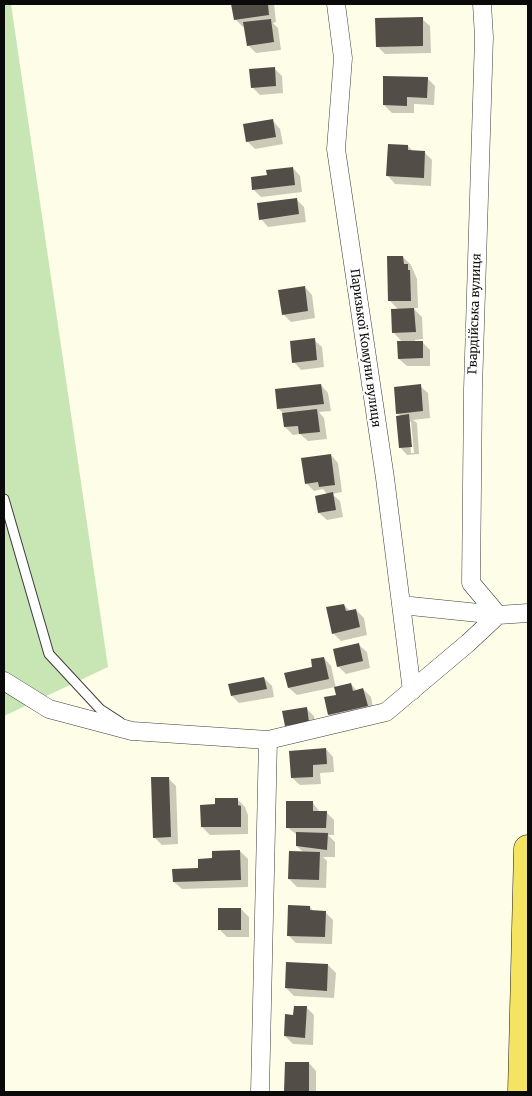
<!DOCTYPE html>
<html>
<head>
<meta charset="utf-8">
<style>
  body { margin:0 }
  #map { position:relative; width:532px; height:1096px; overflow:hidden; background:#fefde7; font-family:Merriweather,serif }
  canvas { display:block }
  .frame { position:absolute; inset:0; border:5px solid #0a0a0a; pointer-events:none }
</style>
</head>
<body>
<div id="map">
<canvas width="532" height="1096"></canvas>
<div class="frame"></div>
</div>
<script>
const c = document.querySelector('canvas').getContext('2d');
c.lineJoin = 'round';
function paint(path, color) {
  c.fillStyle = color;
  c.fill(path, 'evenodd');
}
function stroke(path, color, width, dash) {
  c.strokeStyle = color;
  c.lineWidth = width;
  c.lineCap = dash ? 'butt' : 'round';
  c.setLineDash(dash || []);
  c.stroke(path);
}
function write(font, color, halo, rows, align = 'center') {
  c.font = font + ' Merriweather,serif';
  c.lineWidth = 5;
  c.setLineDash([]);
  c.textBaseline = 'middle';
  c.strokeStyle = halo;
  c.fillStyle = color;
  for (const [text, x, y, turn = 0] of rows) {
    c.save();
    c.translate(x, y);
    c.rotate((+turn || 0) * Math.PI / 180);
    c.textAlign = isNaN(turn) ? turn : align;
    if (halo) c.strokeText(text, 0, 0);
    c.fillText(text, 0, 0);
    c.restore();
  }
}
const green = new Path2D(`
  M4 4H11L108 667 4 716Z`);
const shadow = new Path2D(`
  M233 4H274L276 22 273 23 278 28 281 50 256 53 248 45 245 26 243 27 235 19Z
  M422 19 430 26 431 53 385 54 377 46Z
  M274 68 282 76 283 93 260 95 252 87Z
  M427 78 435 86 434 105 414 104V113H392L384 105Z
  M273 121 280 129 283 144 255 149 247 141Z
  M408 146 413 151 424 152 432 160 431 186 395 184 388 176Z
  M293 168 300 176 302 192 261 197 254 190 268 177Z
  M296 199 304 207 306 222 268 227 261 219Z
  M403 257 411 265 417 279 418 308H413L422 317 423 339 415 340V342H422L430 350V366H407L399 359 403 343 394 333 399 310 390 301Z
  M305 287 312 295 315 318 291 322 283 314Z
  M314 340 322 347 324 367 301 370 294 362Z
  M321 385 328 393 331 411 319 412 324 418 327 439 308 441 300 434 293 435 285 427 284 414 278 408Z
  M420 386 428 393 430 418 413 420 417 423 419 454 407 455 400 447 401 416 397 413ZM409 422H411L414 453H411Z
  M331 455 338 463 342 492 332 494 340 501 343 517 327 520 319 513 328 495 323 489 314 491 306 483Z
  M344 605 350 611 356 610 364 618 367 635 341 641 333 633Z
  M359 645 367 652 370 668 346 674 338 666Z
  M324 658 331 666 336 688 351 684 357 691 363 689 371 697 374 714 337 722 329 714 337 696 335 687 297 695 289 688Z
  M264 678 272 686 274 697 239 703 232 696Z
  M307 709 314 716 316 729 293 733 286 725Z
  M326 749 333 757 334 772 320 773 321 784 300 785 292 778Z
  M168 778 176 786 178 844 162 845 154 837Z
  M237 799 245 807 248 815V834L210 835 202 827 216 806Z
  M312 802 320 812H326L334 820V835H328L335 842V857H323L327 861 326 888 297 887 289 879 304 853 297 846V835L287 827Z
  M240 851 248 859V887L182 889 174 882 213 860Z
  M310 907 314 912H325L333 920 332 944 296 943 288 935Z
  M241 909 249 917V937H227L219 929Z
  M328 965 336 973 334 998 294 996 286 988Z
  M307 1008 314 1015 313 1045 293 1044 285 1036 294 1016Z
  M286 1063H309L316 1071V1092H286Z`);
const building = new Path2D(`
  M231 4H268L269 15 234 20Z
  M423 17V46L376 47 375 18Z
  M271 19 274 42 247 46 243 22Z
  M275 67 276 86 251 88 249 69Z
  M383 76 428 77 427 98 407 97V106L383 105Z
  M273 119 276 137 246 142 243 124Z
  M388 144 408 145V150L425 151 424 178 386 176Z
  M293 167 295 185 252 190 251 177 267 175 266 170Z
  M297 198 299 214 259 220 257 203Z
  M387 256H403L404 264H408V270H410L411 301H388Z
  M305 286 308 311 282 315 278 290Z
  M414 308 416 332 392 333 391 309Z
  M315 338 317 360 292 363 290 341Z
  M397 341H423V358L398 359Z
  M321 384 324 404 277 409 275 389Z
  M421 384 423 411 396 414 394 387Z
  M317 409 320 432 299 434 298 426 284 427 282 413Z
  M409 414 412 447 399 448 396 416Z
  M331 454 335 485 319 487 318 482 305 484 301 458Z
  M333 492 336 510 318 513 315 496Z
  M344 604 346 611 356 609 360 627 332 634 326 607Z
  M359 643 363 661 337 667 333 649Z
  M324 657 329 679 288 688 284 673 312 667 311 659Z
  M264 677 267 689 231 696 228 684Z
  M351 683 353 691 363 688 368 706 328 715 324 697 336 695 334 687Z
  M307 707 309 722 285 726 282 711Z
  M326 748 327 764 313 765V777L291 778 289 751Z
  M151 777H169L171 837 153 838Z
  M215 798H238V805L241 806V827H201L200 805 215 804Z
  M286 801H313V811H327L326 828H286Z
  M296 832 328 833 327 850 296 846Z
  M240 850 241 880 173 882 172 869 198 868V859L212 858V851Z
  M289 851 320 852 319 880 288 879Z
  M288 905 310 906V910L326 911 325 937 287 936Z
  M218 908H241V930H218Z
  M286 962 328 964 327 991 285 988Z
  M294 1006H307L305 1038 284 1036 285 1014 293 1015Z
  M285 1062H309V1092H284Z`);
const service = new Path2D(`
  M4 499 49 654 100 709 120 722`);
const minor = new Path2D(`
  M336 4 343 58 336 149 385 478 412 691
  M401 605 498 615 528 613
  M4 681 49 709 132 731 268 740 386 712 468 643 498 615 471 583 473 389 484 37 482 4
  M260 1092 268 740`);
const primary = new Path2D(`
  M522 1092 528 849`);
const streetNames = [
  ["Гвардійська вулиця",475,314,-88],
  ["Паризької Комуни вулиця",365,348,82]
];
paint(green, '#c7e6b3');
paint(shadow, '#0003');
paint(building, '#524d47');
stroke(service, '#3d3d3d', 11);
stroke(minor, '#3d3d3d', 19);
stroke(primary, '#1b1b1b', 29);
stroke(service, '#fff', 9);
stroke(minor, '#fff', 18);
stroke(primary, '#f4e461', 28);
write('12px', '#0a0a0a', '#fff', streetNames);
</script>
</body>
</html>
